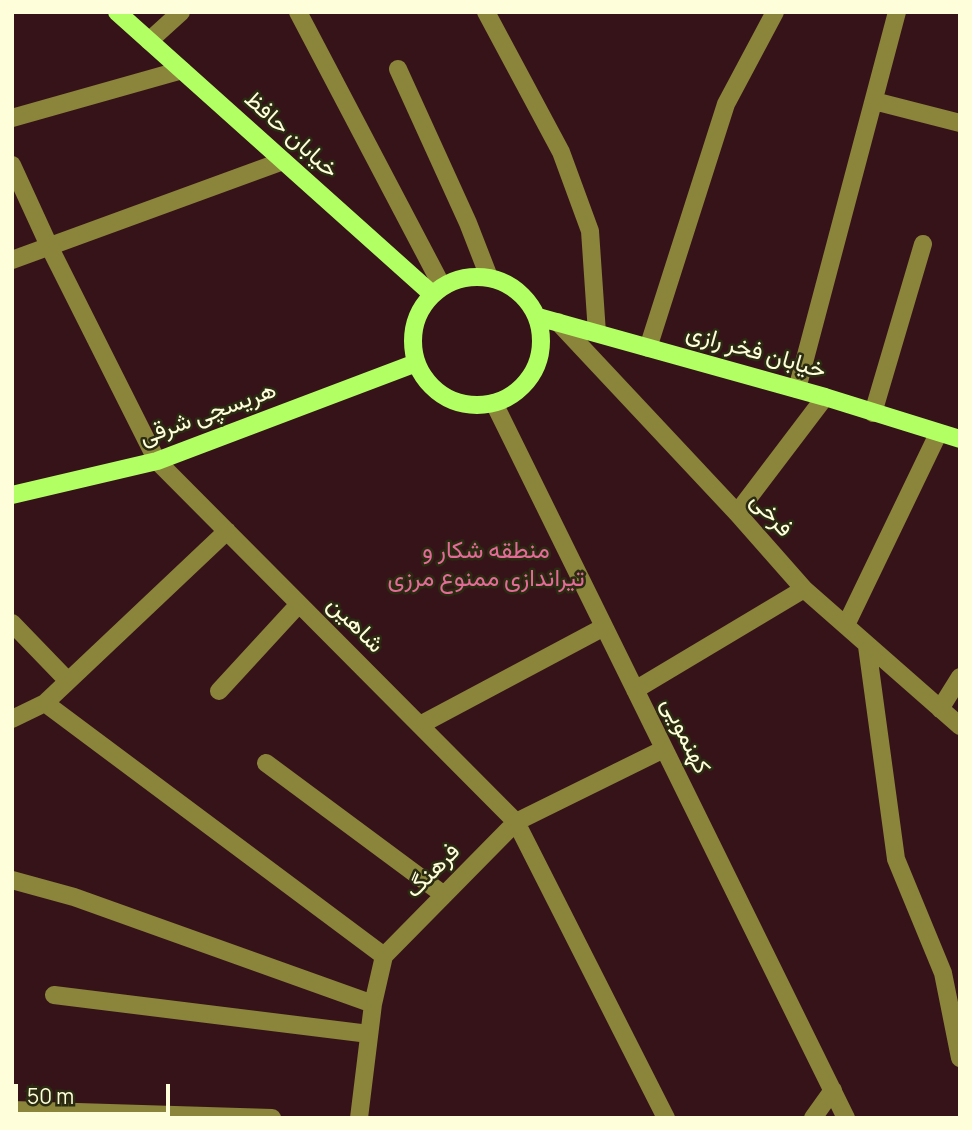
<!DOCTYPE html>
<html>
<head>
<meta charset="utf-8">
<style>
  body { margin:0 }
  #map { position:relative; width:972px; height:1130px; overflow:hidden; background:#2a2b11; font-family:Manrope,sans-serif }
  canvas { display:block }
  .frame { position:absolute; inset:0; border:14px solid #fffedb; pointer-events:none }
  .scale { position:absolute; left:14px; top:1084px; width:156px; height:32px; box-sizing:border-box; border:4px solid #fffedb; border-top:0; padding-left:9px; font-size:21px; line-height:24px; white-space:nowrap; color:#fffedb; -webkit-text-stroke:5px #2a2b11; paint-order:stroke }
</style>
</head>
<body>
<div id="map">
<canvas width="972" height="1130"></canvas>
<div class="frame"></div>
<div class="scale">50 m</div>
</div>
<script>
const c = document.querySelector('canvas').getContext('2d');
c.lineJoin = 'round';
function paint(path, color) {
  c.fillStyle = color;
  c.fill(path, 'evenodd');
}
function stroke(path, color, width, dash) {
  c.strokeStyle = color;
  c.lineWidth = width;
  c.lineCap = dash ? 'butt' : 'round';
  c.setLineDash(dash || []);
  c.stroke(path);
}
function write(font, color, halo, rows, align = 'center') {
  c.font = font + ' Manrope,Vazirmatn,sans-serif';
  c.lineWidth = 5;
  c.setLineDash([]);
  c.textBaseline = 'middle';
  c.strokeStyle = halo;
  c.fillStyle = color;
  for (const [text, x, y, turn = 0] of rows) {
    c.save();
    c.translate(x, y);
    c.rotate((+turn || 0) * Math.PI / 180);
    c.textAlign = isNaN(turn) ? turn : align;
    if (halo) c.strokeText(text, 0, 0);
    c.fillText(text, 0, 0);
    c.restore();
  }
}
const green = new Path2D(`
  M12 12H960V1118H12Z`);
const minor = new Path2D(`
  M298 12 442 286
  M486 12 561 152 590 231 597 333
  M149 41 181 12
  M398 69 468 223 489 277
  M874 101 960 123
  M12 118 182 70
  M12 165 50 248 157 461 516 822 666 1118
  M12 260 283 161
  M558 322 737 513 804 589 960 726
  M648 348 726 104 775 12
  M797 389 897 12
  M494 403 846 1118
  M873 413 923 244
  M737 513 825 397
  M12 623 68 681
  M846 625 938 434
  M867 646 896 859 943 973 960 1058
  M635 690 804 589
  M219 691 299 604
  M45 703 384 956
  M940 709 960 677
  M12 719 45 703 227 531
  M420 725 604 627
  M266 763 444 895
  M12 880 74 897 373 1004
  M54 995 369 1034
  M12 1110 272 1118
  M359 1118 373 1004 384 956 516 822 664 749
  M813 1118 833 1090`);
const major = new Path2D(`
  M117 12 432 294
  M413 341a64 64 0 1 1 128 0a64 64 0 1 1-128 0Z
  M538 317 825 397 960 439
  M12 495 157 461 416 363`);
const streetNames = [
  ["خیابان حافظ",291,135,42],
  ["خیابان فخر رازی",756,352,16],
  ["هریسچی شرقی",208,414,-20],
  ["فرخی",771,515,48],
  ["شاهین",355,625,45],
  ["کهنمویی",685,736,64],
  ["فرهنگ",433,871,-45]
];
const parkNames = [
  ["منطقه شکار و",486,551],
  ["تیراندازی ممنوع مرزی",486,579]
];
paint(green, '#361319');
stroke(minor, '#8b843b', 18);
stroke(major, '#b1ff62', 18);
write('24px', '#fffedb', '#2a2b11', streetNames);
write('24px', '#e46b98', '#2a2b11', parkNames);
</script>
</body>
</html>
